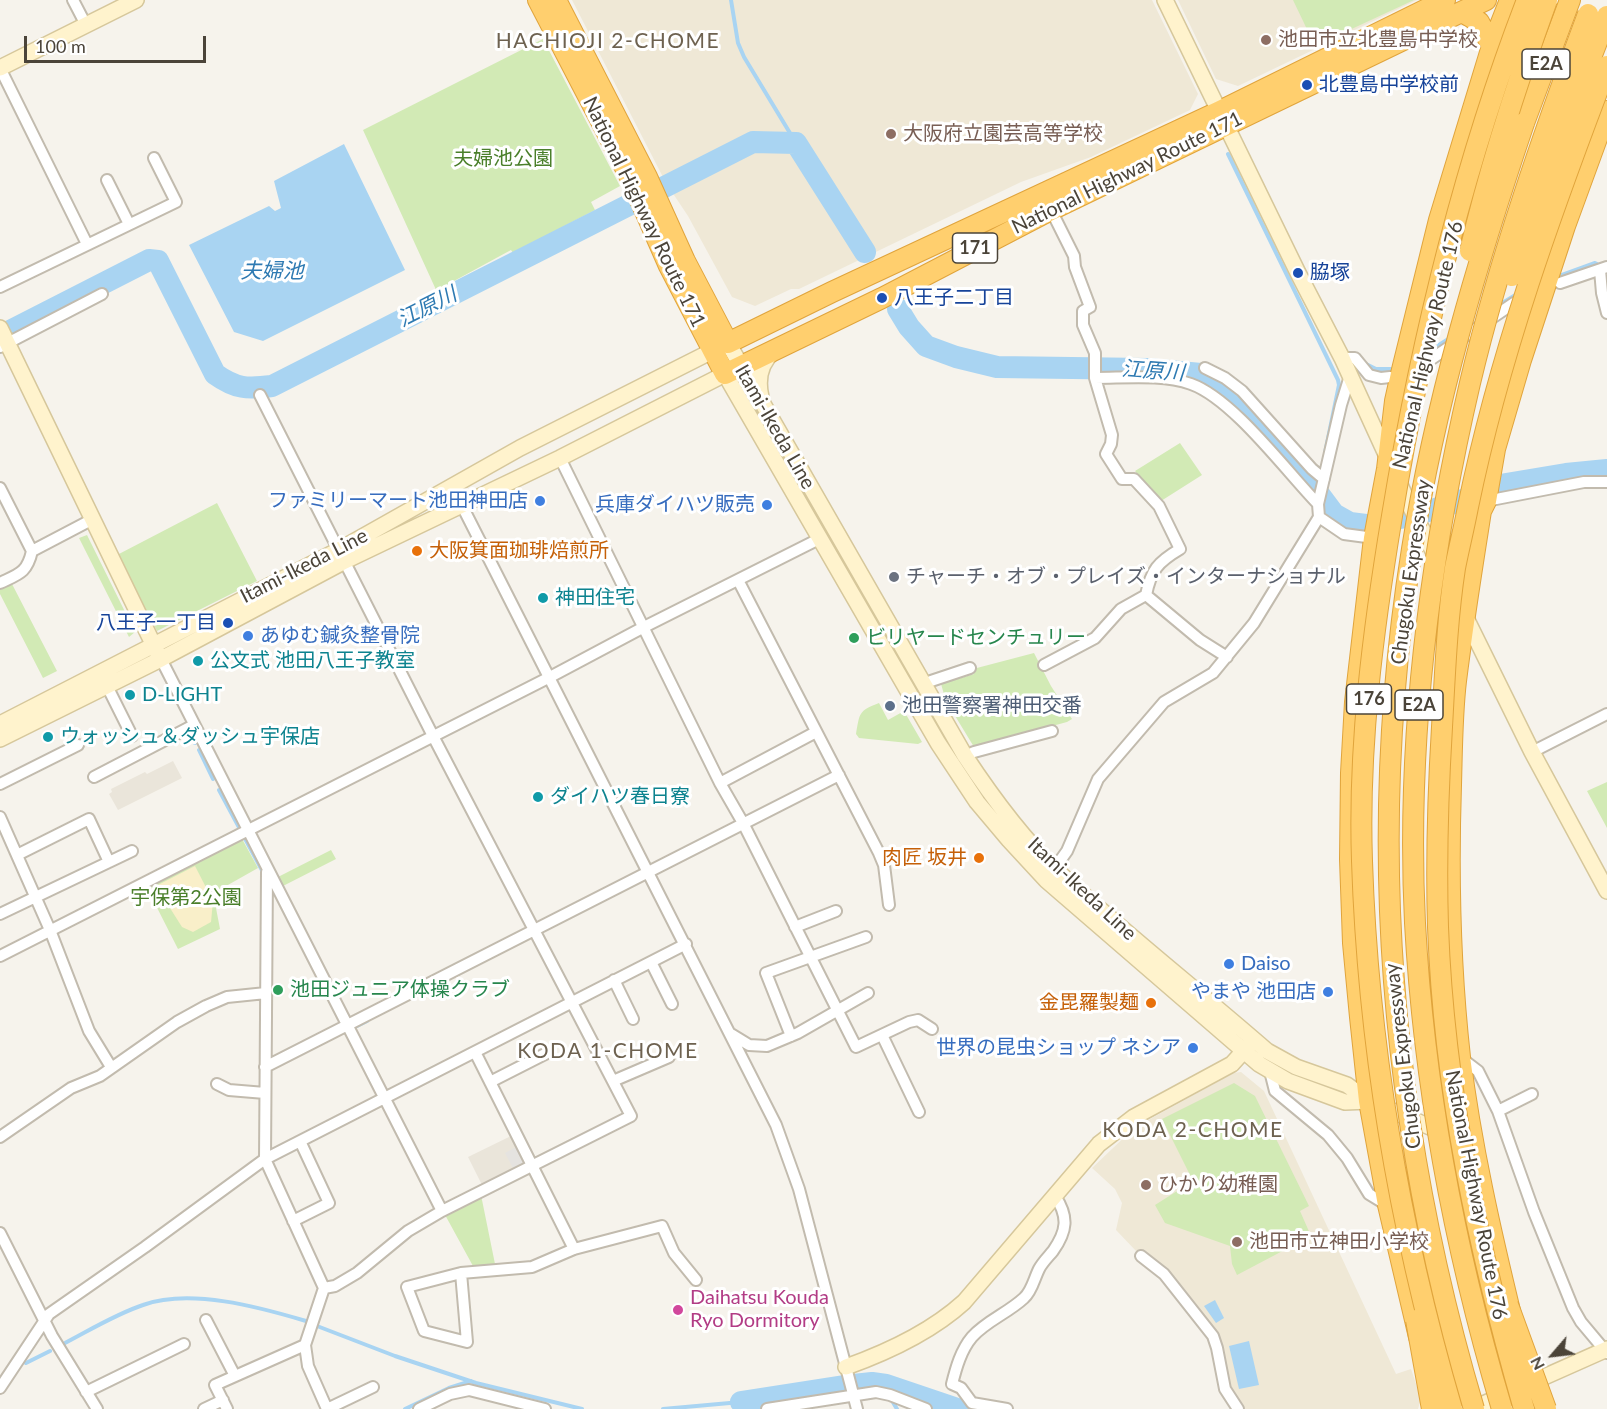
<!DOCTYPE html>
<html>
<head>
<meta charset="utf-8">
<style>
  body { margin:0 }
  #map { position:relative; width:1607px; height:1409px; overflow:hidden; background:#f6f3ec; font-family:Lato,sans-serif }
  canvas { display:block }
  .north { position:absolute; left:1523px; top:1325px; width:60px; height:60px; -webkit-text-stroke:4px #fff; paint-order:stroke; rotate:242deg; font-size:16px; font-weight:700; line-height:24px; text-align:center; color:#4b4439 }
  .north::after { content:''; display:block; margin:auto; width:21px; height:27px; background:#4b4439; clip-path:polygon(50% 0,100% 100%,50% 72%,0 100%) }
  .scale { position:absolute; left:24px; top:36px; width:182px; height:27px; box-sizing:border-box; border:3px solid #4b4439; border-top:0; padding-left:8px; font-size:18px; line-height:21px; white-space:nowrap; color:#4b4439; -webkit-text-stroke:4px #fff; paint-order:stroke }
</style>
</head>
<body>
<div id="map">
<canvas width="1607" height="1409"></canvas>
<div class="north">N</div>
<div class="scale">100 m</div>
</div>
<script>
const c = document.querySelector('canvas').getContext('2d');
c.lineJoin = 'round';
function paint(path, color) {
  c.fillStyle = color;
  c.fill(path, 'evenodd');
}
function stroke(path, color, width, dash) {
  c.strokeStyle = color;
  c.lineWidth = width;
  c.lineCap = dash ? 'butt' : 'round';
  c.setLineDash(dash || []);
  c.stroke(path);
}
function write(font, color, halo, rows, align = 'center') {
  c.font = font + ' Lato,"Noto Sans JP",sans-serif';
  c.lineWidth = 6;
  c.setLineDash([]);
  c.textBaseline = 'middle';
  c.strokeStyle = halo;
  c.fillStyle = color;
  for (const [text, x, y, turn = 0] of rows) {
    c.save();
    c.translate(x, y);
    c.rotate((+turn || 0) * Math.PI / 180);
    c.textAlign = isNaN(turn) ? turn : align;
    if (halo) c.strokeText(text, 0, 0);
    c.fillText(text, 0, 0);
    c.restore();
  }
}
const residential = new Path2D(`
  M173 761 182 778 118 810 109 794 112 792 111 789 145 772 147 774Z
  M513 1135 527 1164 483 1187 468 1157Z`);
const education = new Path2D(`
  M572 0H1152L1198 94 1190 110 1091 157 1021 182 799 289H791L755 306 732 297 688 216 666 183Z
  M1178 0H1417L1238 86 1216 79Z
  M1241 1072 1264 1091 1396 1374 1411 1369 1421 1399 1418 1409H1243L1229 1385 1223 1345 1214 1330 1173 1276 1153 1260 1137 1252 1116 1230 1122 1203 1115 1189 1092 1168 1134 1128 1233 1073Z`);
const green = new Path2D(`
  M1293 0H1414L1315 46Z
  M543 39 620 186 591 202 595 210 513 253 511 250 454 281 437 292 363 130Z
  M1180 443 1202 475 1161 501 1135 471Z
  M217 503 257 581 157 631 117 555Z
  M87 535 135 632 129 637 79 538Z
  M12 584 57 671 43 678 0 594V590Z
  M1034 653 1051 686 1072 719 1067 722 974 747 946 701 941 684 974 674 973 669Z
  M879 703 888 720 904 711 922 742 918 744 859 738 856 734C860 713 858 711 879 703Z
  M1607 782V828L1587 791Z
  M241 837 258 868 219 890 216 908 220 929 178 949 146 886Z
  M331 850 336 859 283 886 278 877Z
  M1234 1083 1255 1096 1309 1206 1300 1211 1311 1236 1237 1275 1232 1264 1230 1246 1165 1223 1155 1205 1193 1181 1162 1119Z
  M481 1195 495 1264 473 1266 444 1213Z`);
const sand = new Path2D(`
  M195 866 213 901 211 922 193 932 182 927 156 886Z`);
const parking = new Path2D(`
  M518 1146 527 1164 514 1170 505 1153Z`);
const water = new Path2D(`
  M344 144 405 270 263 341 234 332 189 245 269 206 275 211 281 208 274 181Z
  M1215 1300 1224 1318 1216 1323 1204 1306Z
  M1249 1341 1259 1385 1239 1389 1229 1346Z`);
const stream = new Path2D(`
  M731 0 738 43 744 57 796 143
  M1228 154 1338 380 1339 385 1325 453
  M1562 275 1595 263 1597 264
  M1496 307 1517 294
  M1431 350 1450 338
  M1366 364 1376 369H1391
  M1310 482 1315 478
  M191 735 195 743
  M199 750 213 779
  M219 790 264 874
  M357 1026 367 1021
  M317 1326 395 1356 476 1383 582 1409
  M65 1343C90 1330 116 1314 143 1305 190 1288 259 1307 306 1321
  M26 1363 50 1351
  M891 1399 897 1409
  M405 1409 449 1388 471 1381
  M663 1409 741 1402 739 1409`);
const river = new Path2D(`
  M898 309 909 327 926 346 956 357 997 367 1147 369 1201 374 1231 393 1310 482 1334 514 1350 523 1366 525
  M0 336 149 260 158 261 215 374C236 389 247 389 272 386L753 142 796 143 865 252
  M1500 485 1566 474 1607 470
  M1384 521C1418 516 1450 505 1482 493
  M741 1402 844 1386 872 1383 886 1385 957 1409`);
const street = new Path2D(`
  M73 0 86 25
  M0 68 87 244
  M107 180 129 224
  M1051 210 1074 256 1075 267 1090 307 1083 311V325L1095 353V378L1112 435 1111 444 1106 454 1122 479H1134L1159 506 1180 549C1158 562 1151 570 1146 595
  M1600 270 1602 293 1607 313
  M1560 283 1607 267
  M0 287 176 202 154 158
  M0 347 102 294
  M1342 358H1355L1369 375 1381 378 1390 377
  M1427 362 1514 303
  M1205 368 1225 378 1242 391 1312 469 1324 479
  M1095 378C1126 378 1162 374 1191 384 1233 399 1286 471 1318 504
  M260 395 433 736 631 1116 442 1211 408 1231 357 1273 335 1286 324 1288
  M560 458 720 783 743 823 856 1047 909 1022 918 1020 932 1029
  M452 486 776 1125 799 1189 857 1409
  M0 488 32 551
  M1486 501 1584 482H1607
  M1319 517 1344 534 1374 538
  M738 580 879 853 884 865 889 905
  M0 583C19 574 27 573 32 551L93 519
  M161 659 442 1211
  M1044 665 1095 638 1121 609 1146 595 1200 640 1227 657
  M107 686 132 736
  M923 686 931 681 970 668
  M1532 752 1607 714
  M965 756 974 752 1052 731
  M94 777 194 725
  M720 783 816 732
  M0 784 78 745
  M0 817 50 930 89 1031 111 1067
  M17 855 89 819 109 862
  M267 872 265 1159 324 1288 305 1345 308 1366 327 1409
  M1052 872 1067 851 1098 779 1164 702 1213 673 1254 623 1319 517 1318 504 1341 405 1350 376
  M0 914 132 851
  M795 927 836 911
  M0 956 550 677 644 627 819 539
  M651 962 672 1004
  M614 980 633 1019
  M731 1034 749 1045 767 1046 798 1033 868 993
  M882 1035 919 1112
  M791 1036 766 973 866 937
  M475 1052 574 1249
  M1461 1058 1478 1071 1498 1111 1534 1212 1573 1308 1581 1322 1607 1353
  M265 1067 839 775
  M1270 1071 1275 1091 1328 1135 1347 1158 1369 1194 1387 1205
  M613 1081 669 1057
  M490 1082 549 1052
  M217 1084 229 1090 265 1093
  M1498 1111 1532 1094
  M0 1137 71 1088 100 1076 177 1022 206 1006 227 997 266 993
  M293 1221 329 1203 300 1141
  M0 1233 52 1336 97 1409
  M1141 1256 1164 1274 1213 1336 1217 1348 1225 1389 1238 1409
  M461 1273 467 1342 424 1331 407 1287 461 1273 532 1267 574 1249 662 1226 674 1253 696 1280
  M206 1320 235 1376
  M0 1388 49 1314 145 1247 265 1159 686 944
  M86 1392 184 1344
  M204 1409 223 1400
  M227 1409 215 1385 305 1345
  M327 1409 373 1387
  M419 1409 450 1394 469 1390 545 1409
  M767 1409 876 1392 890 1395 926 1409
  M1007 1409 972 1403 961 1388 952 1384C956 1368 961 1350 972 1337 986 1321 1008 1313 1024 1298 1032 1291 1034 1279 1039 1269 1042 1263 1048 1257 1053 1251 1067 1231 1069 1217 1055 1196`);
const secondary = new Path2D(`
  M1165 0 1298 273 1342 358 1406 498 1453 590
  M0 68 136 0
  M0 328 157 652
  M761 397C757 380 760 363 774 351
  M1463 612 1532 752 1607 891
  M0 724 339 550 520 448 728 343 965 756C992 797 1021 837 1056 870 1124 933 1197 990 1267 1051L1296 1067 1347 1085 1369 1101 1470 1144
  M0 739 161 659 345 561 560 458 725 374 938 743 977 802 1009 840 1046 880 1259 1064 1288 1081 1345 1102 1369 1101
  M846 1367C888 1352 931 1332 964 1302L1099 1144 1134 1117 1232 1064 1250 1044
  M1472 1409 1607 1349`);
const highway = new Path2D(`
  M538 0 631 179 669 266 725 374 882 298 1051 210 1486 0
  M556 0 647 177 685 261 728 343 832 292 1220 111 1445 0
  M1462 12 1479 22 1492 46
  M1524 123 1570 0
  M1512 1319C1491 1233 1471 1145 1460 1057 1450 967 1448 876 1451 785 1452 751 1452 715 1456 681 1463 624 1472 568 1481 511L1486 501 1495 449 1521 360 1565 226 1607 111
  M1419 1337 1388 1205 1369 1101 1360 1017 1353 943 1350 859 1351 773 1355 702 1374 538 1387 469 1395 401 1401 374 1439 220 1492 46 1510 0`);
const highwayBridge = new Path2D(`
  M1470 251C1490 165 1517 83 1547 0
  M1512 276 1561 135 1607 16
  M1508 1305 1546 1409
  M1416 1320 1432 1409
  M1452 1409C1400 1231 1368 1047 1362 861 1358 746 1373 630 1392 516 1421 340 1463 166 1527 0
  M1474 1409C1390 1126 1365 841 1412 549 1435 404 1477 262 1524 123
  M1502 1409C1455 1251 1424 1088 1415 923 1406 742 1429 559 1470 383 1500 257 1543 135 1588 14
  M1524 1409C1479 1252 1444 1091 1438 927 1436 860 1438 793 1442 727 1445 674 1447 620 1455 568 1459 548 1464 528 1468 507 1499 356 1552 210 1607 66`);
const markers = [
  [1266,40,6,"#8d6e63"],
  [1307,85,6,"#1a4fb4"],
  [891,134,6,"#8d6e63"],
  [1298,273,6,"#1a4fb4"],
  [882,298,6,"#1a4fb4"],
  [540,501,6,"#3f7fe0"],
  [767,505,6,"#3f7fe0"],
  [417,551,6,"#e8710a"],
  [894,577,6,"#6b7280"],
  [543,598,6,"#0f9aa8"],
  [228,623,6,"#1a4fb4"],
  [248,636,6,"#3f7fe0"],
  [854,638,6,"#2e9e5b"],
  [198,661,6,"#0f9aa8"],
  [130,695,6,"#0f9aa8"],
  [890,706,6,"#5c6f8a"],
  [48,737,6,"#0f9aa8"],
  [538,797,6,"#0f9aa8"],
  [979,858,6,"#e8710a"],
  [1229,964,6,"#3f7fe0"],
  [278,990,6,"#2e9e5b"],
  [1328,992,6,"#3f7fe0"],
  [1151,1003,6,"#e8710a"],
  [1193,1048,6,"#3f7fe0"],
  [1146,1185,6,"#8d6e63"],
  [1237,1242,6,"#8d6e63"],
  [678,1310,6,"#d1479c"]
];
const shields = [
  [1546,64,48],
  [975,248,45],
  [1369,699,45],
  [1419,705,48]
];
const shieldNames = [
  ["E2A",1546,64],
  ["171",975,248],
  ["176",1369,699],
  ["E2A",1419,705]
];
const educationNames = [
  ["池田市立北豊島中学校",1278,40],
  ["大阪府立園芸高等学校",903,134],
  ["ひかり幼稚園",1158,1185],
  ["池田市立神田小学校",1249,1242]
];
const transitNames = [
  ["北豊島中学校前",1319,85],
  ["脇塚",1310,273],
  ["八王子二丁目",894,298],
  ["八王子一丁目",216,623,"right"]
];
const parkNames = [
  ["夫婦池公園",503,159],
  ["宇保第2公園",186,898]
];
const streetNames = [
  ["National Highway Route 171",1127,173,-26],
  ["National Highway Route 171",644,212,64],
  ["National Highway Route 176",1428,345,-77],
  ["Itami-Ikeda Line",775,427,60],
  ["Itami-Ikeda Line",304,566,-27],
  ["Chugoku Expressway",1411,572,-82],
  ["Itami-Ikeda Line",1082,889,43],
  ["Chugoku Expressway",1403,1056,-97],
  ["National Highway Route 176",1476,1195,79]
];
const shopNames = [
  ["ファミリーマート池田神田店",528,501],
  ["兵庫ダイハツ販売",755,505],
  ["あゆむ鍼灸整骨院",260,636,"left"],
  ["Daiso",1241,964,"left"],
  ["やまや 池田店",1316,992],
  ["世界の昆虫ショップ ネシア",1181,1048]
];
const foodNames = [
  ["大阪箕面珈琲焙煎所",429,551,"left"],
  ["肉匠 坂井",967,858],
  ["金毘羅製麺",1139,1003]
];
const worshipNames = [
  ["チャーチ・オブ・プレイズ・インターナショナル",906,577]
];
const cultureNames = [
  ["神田住宅",555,598],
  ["公文式 池田八王子教室",210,661],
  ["D-LIGHT",142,695],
  ["ウォッシュ＆ダッシュ宇保店",60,737],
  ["ダイハツ春日寮",550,797]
];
const leisureNames = [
  ["ビリヤードセンチュリー",866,638],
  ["池田ジュニア体操クラブ",290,990]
];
const serviceNames = [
  ["池田警察署神田交番",902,706]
];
const hotelNames = [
  ["Daihatsu Kouda",690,1298],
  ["Ryo Dormitory",690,1321]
];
const neighbourhoodNames = [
  ["HACHIOJI 2-CHOME",608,41],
  ["KODA 1-CHOME",608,1051],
  ["KODA 2-CHOME",1193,1130]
];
const waterNames = [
  ["夫婦池",272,271],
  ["江原川",427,307,-27],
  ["江原川",1153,371,4]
];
paint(residential, '#eae5da');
paint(education, '#efe8d6');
paint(green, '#d2eab5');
paint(sand, '#f9efc9');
paint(parking, '#e5e3e0');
paint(water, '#a9d4f2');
stroke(stream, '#a9d4f2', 4);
stroke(river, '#a9d4f2', 22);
stroke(street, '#c2bbae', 14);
stroke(secondary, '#d6c79b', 18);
stroke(highway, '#e0a43c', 22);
stroke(street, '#fff', 10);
stroke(secondary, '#fff3cd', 15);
stroke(highway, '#ffcf6e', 20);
stroke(highwayBridge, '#e0a43c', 22, []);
stroke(highwayBridge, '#ffcf6e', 20);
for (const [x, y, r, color] of markers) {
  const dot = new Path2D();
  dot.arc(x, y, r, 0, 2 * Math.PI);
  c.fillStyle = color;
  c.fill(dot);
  stroke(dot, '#fff', 2);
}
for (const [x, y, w] of shields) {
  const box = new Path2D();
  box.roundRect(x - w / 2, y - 15, w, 30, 4.5);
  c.fillStyle = '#fff';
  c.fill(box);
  stroke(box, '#4b4439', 1.5);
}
write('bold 18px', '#4b4439', null, shieldNames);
write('20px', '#785e54', '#fff', educationNames, 'left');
write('20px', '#164399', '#fff', transitNames, 'left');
write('20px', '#4a7f2a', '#fff', parkNames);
write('20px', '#4b4439', '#fff', streetNames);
write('20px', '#366cbe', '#fff', shopNames, 'right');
write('20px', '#c56008', '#fff', foodNames, 'right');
write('20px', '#5b616d', '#fff', worshipNames, 'left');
write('20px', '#0d838f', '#fff', cultureNames, 'left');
write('20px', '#27864d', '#fff', leisureNames, 'left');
write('20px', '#4e5e75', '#fff', serviceNames, 'left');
write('20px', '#b23c85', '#fff', hotelNames, 'left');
c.letterSpacing = '1.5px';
write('21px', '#6e6250', '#fff', neighbourhoodNames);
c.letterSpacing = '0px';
write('italic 21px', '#2e7ab2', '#fff', waterNames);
</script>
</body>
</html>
